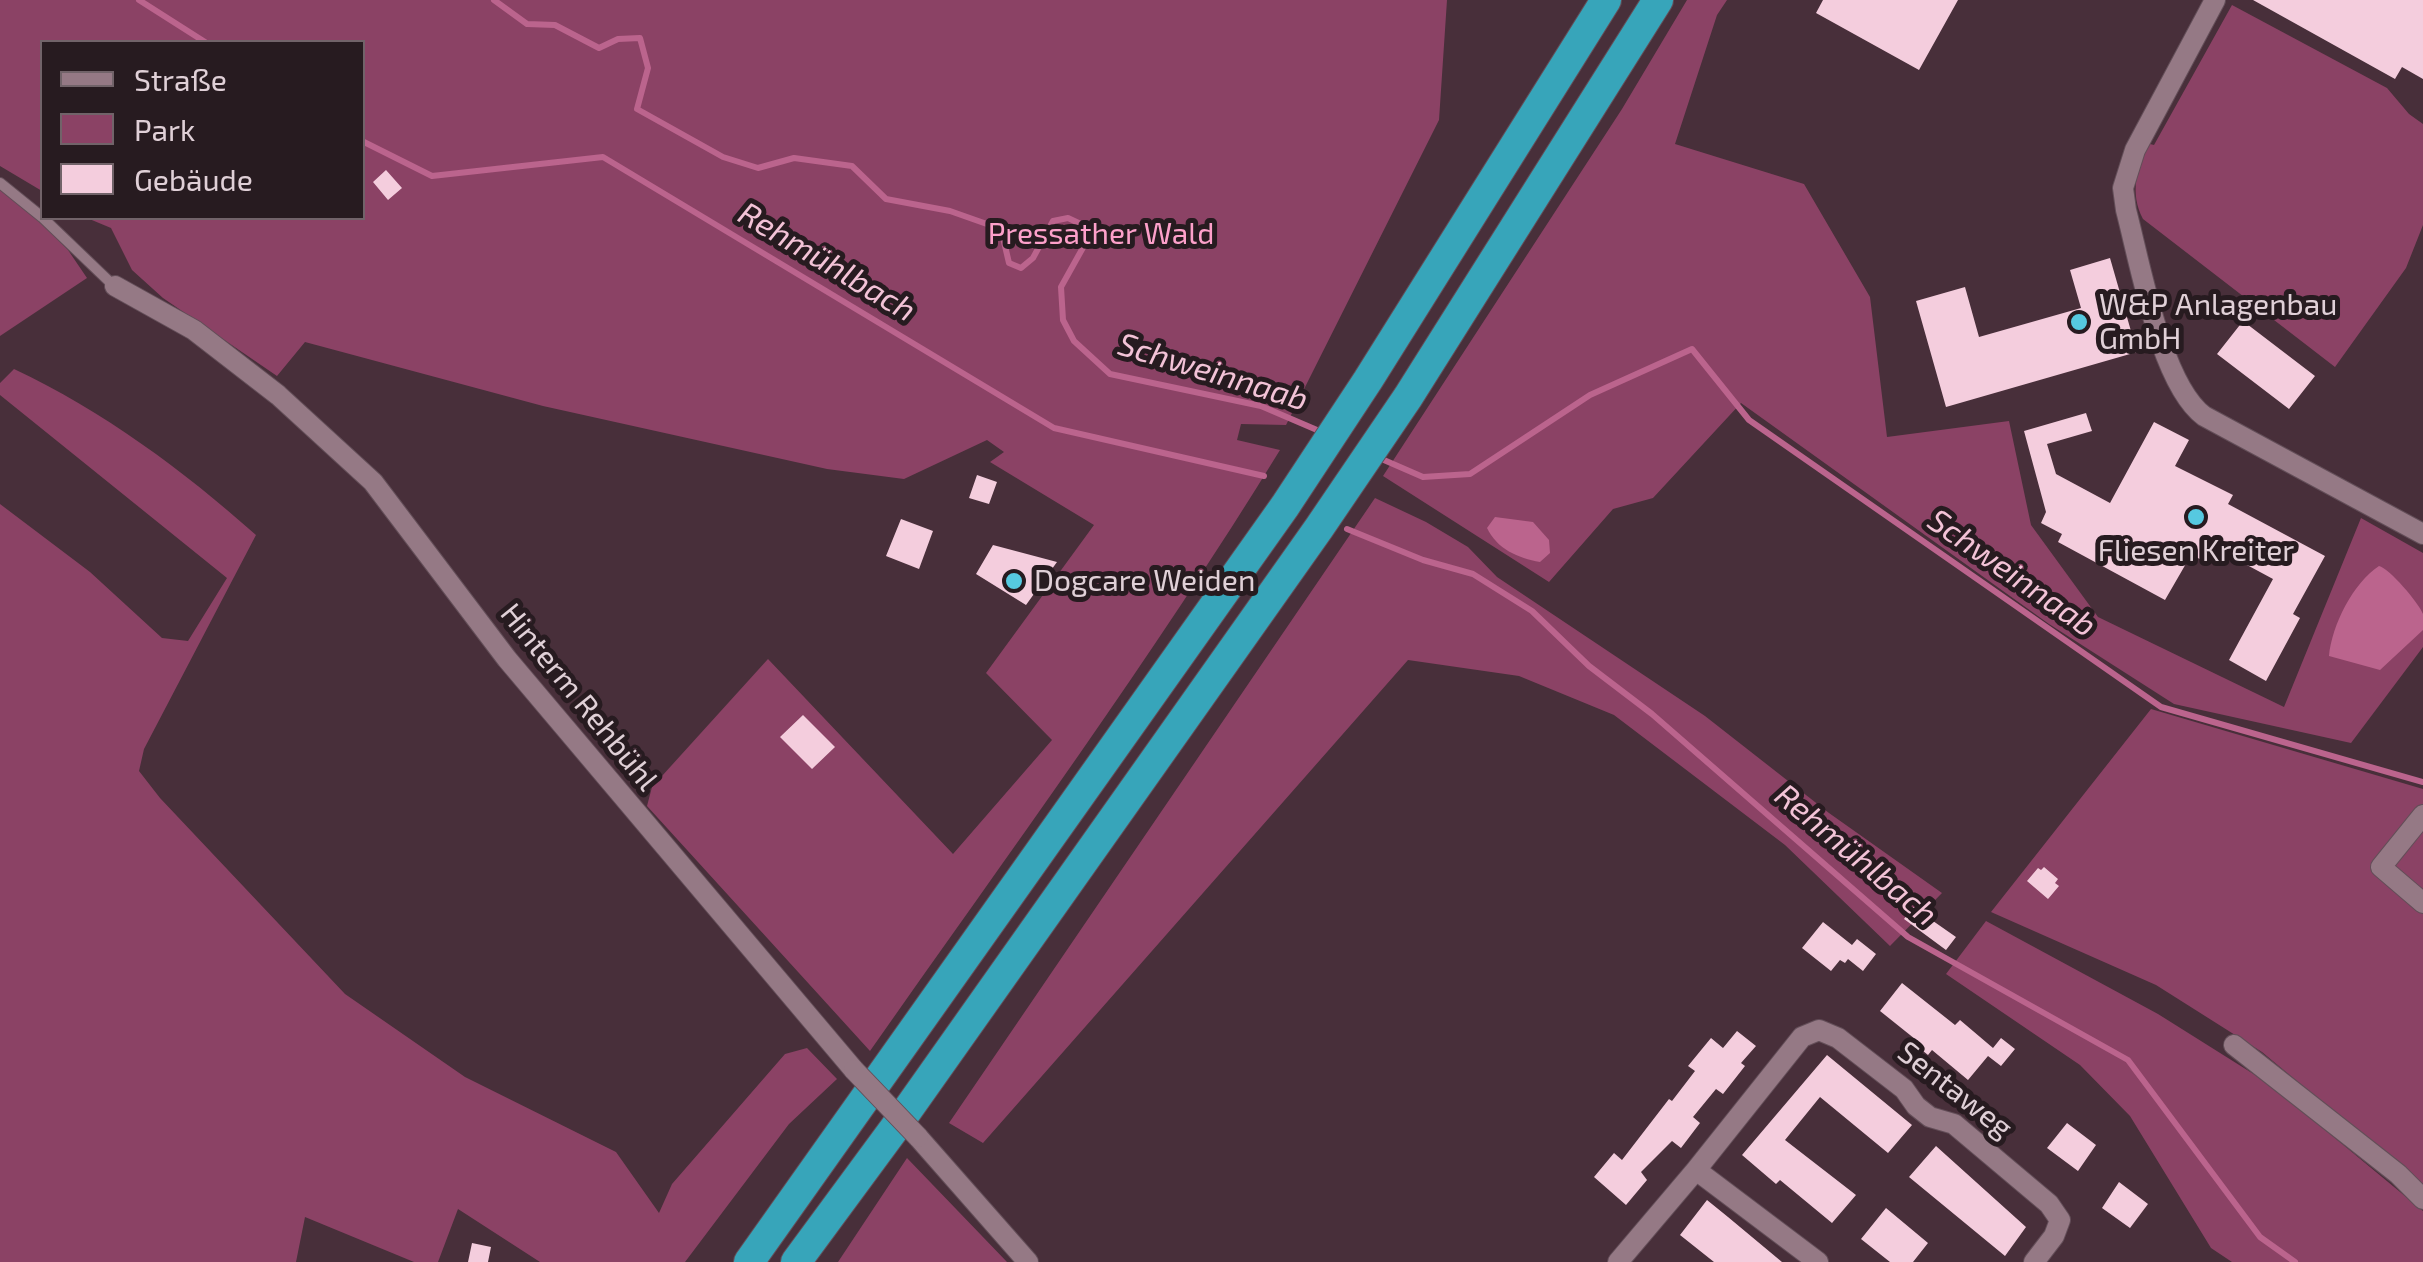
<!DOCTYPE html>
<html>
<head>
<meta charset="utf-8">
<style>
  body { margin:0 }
  #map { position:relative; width:2423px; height:1262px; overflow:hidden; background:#482f3a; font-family:"Exo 2",sans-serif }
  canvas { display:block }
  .legend { position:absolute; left:40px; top:40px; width:325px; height:180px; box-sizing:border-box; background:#271b20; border:2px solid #716369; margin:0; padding:12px 18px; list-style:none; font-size:30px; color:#e0d0d7 }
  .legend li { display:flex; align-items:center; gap:20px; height:50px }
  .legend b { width:50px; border:2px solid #716369 }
</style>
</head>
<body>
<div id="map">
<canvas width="2423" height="1262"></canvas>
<ul class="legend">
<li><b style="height:12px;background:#957985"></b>Straße</li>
<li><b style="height:28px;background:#8b4265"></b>Park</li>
<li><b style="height:28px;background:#f4cddd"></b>Gebäude</li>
</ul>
</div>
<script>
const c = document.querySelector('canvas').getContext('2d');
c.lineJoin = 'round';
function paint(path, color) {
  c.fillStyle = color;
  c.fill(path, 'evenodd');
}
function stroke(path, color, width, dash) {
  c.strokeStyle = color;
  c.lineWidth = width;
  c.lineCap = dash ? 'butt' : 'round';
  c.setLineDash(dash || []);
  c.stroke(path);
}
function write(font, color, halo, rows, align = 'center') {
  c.font = font + ' "Exo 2",sans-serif';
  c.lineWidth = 10;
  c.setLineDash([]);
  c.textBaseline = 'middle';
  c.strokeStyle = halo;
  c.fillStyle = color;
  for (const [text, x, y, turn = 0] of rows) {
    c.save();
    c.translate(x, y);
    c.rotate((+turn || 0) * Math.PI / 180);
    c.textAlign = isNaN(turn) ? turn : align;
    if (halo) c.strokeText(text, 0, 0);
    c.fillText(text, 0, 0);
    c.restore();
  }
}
const green = new Path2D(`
  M0 0H1447L1439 120 1286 425 1241 424 1237 440 1280 450C1153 657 1009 853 870 1051L647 806 652 787 768 659 953 854 1052 740 986 673 1094 525 990 462 1004 452 987 440 904 479 827 469 543 406 305 342 277 376 163 298 132 270 111 228 87 218H362V42H42V191L0 166Z
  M1687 0H1727L1717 15 1675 144 1804 184 1870 297 1887 437 2009 421 2031 525 2098 617 2284 707 2361 518 2423 553V647L2351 743 2174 704 2049 624 1741 403 1653 498 1613 509 1549 582 1383 476 1622 109Z
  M2232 5 2387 88 2409 114 2423 124V225L2406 268 2335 367 2143 219C2129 192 2138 170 2146 143L2154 145Z
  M0 180 68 250 87 278 0 336Z
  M14 369C103 411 183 470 256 535L144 749 139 771 160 798 345 994 465 1077 616 1152 659 1213 672 1184 785 1054 807 1048 837 1079 789 1124 685 1262H540L458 1209 438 1262H414L305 1217 296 1262H0V504L90 572 162 638 188 641 227 578 0 395V383Z
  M1375 498 1426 522 1468 547 1497 577 1705 716 1829 813 1942 893 1890 946 1785 845 1614 715 1519 676 1408 660 983 1143 949 1123Z
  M2151 709 2423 789V1186L2262 1052 2156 985 1991 912Z
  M1986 921 2158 1014 2271 1085 2423 1211V1262H2232L2211 1248 2130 1116 2080 1065 1946 974Z
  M907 1158 1007 1262H838Z`);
const water = new Path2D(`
  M1495 517 1533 522 1549 540 1550 553 1540 562C1518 558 1497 549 1487 528Z
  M2379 566C2389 568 2419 603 2423 614 2423 619 2423 625 2423 630L2380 670 2329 656C2332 625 2353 583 2379 566Z`);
const stream = new Path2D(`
  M139 0 205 42
  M494 0 527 24 555 25 599 48 618 39 640 38 648 68 637 109 723 157 758 168 794 158 852 166 886 199 950 211 1001 229 1009 263 1021 268 1033 258 1053 221 1068 218 1085 226V244L1061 287 1063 320 1074 341 1110 374 1261 406 1324 433
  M362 141 432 176 603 157 1054 428 1264 476
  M1377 457 1423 477 1470 474 1590 395 1692 349 1749 420 2161 707 2423 782
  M1347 529 1423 560 1473 574 1532 611 1589 666 1652 714 1908 937 2128 1060 2260 1237 2295 1262`);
const building = new Path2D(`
  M1823 0H1958L1919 70 1816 13Z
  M2253 0H2423V79L2402 67 2395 79Z
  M386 170 402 188 388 200 373 182Z
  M2110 258 2137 352 1946 407 1916 301 1965 287 1979 337 2081 308 2070 270Z
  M2243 321 2315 376 2289 409 2217 354Z
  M2086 413 2092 431 2047 444 2056 474 2110 503 2154 422 2189 440 2175 466 2233 495 2228 504 2325 556 2293 614 2300 618 2266 681 2229 660 2273 579 2208 544 2200 559 2191 555 2165 600 2058 542 2062 534 2041 523 2046 512 2024 431Z
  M977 475 997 482 989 504 969 498Z
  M901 519 933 531 919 569 886 556Z
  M993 545 1057 562 1026 605 976 574Z
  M803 715 835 747 812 769 780 737Z
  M2044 867 2058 879 2055 883 2059 886 2048 899 2027 881 2038 868 2041 870Z
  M1913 907 1956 937 1946 950 1904 919Z
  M1823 922 1852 945 1857 939 1876 954 1863 971 1848 959 1845 963 1840 960 1831 971 1802 948Z
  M1902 983 1955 1025 1960 1020 1993 1048 2001 1038 2015 1049 2001 1066 1988 1056 1968 1080 1932 1050 1928 1055 1912 1042 1915 1039 1880 1011Z
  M1737 1031 1756 1046 1741 1063 1745 1066 1723 1094 1716 1089 1693 1117 1700 1123 1681 1148 1672 1141 1641 1172 1647 1180 1626 1205 1594 1177 1614 1153 1622 1160 1669 1099 1672 1101 1695 1071 1688 1066 1711 1038 1723 1048Z
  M1827 1055 1912 1125 1888 1153 1820 1097 1785 1140 1856 1195 1832 1223 1780 1180 1776 1184 1742 1155Z
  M2067 1123 2096 1145 2078 1171 2047 1148Z
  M1936 1146 2026 1227 2005 1256 1909 1177Z
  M2119 1182 2148 1204 2130 1228 2102 1208Z
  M1707 1200 1728 1217 1782 1262H1714L1680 1235Z
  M1886 1208 1928 1243 1913 1262H1890L1861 1239Z
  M472 1243 491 1247 488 1262H468Z`);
const service = new Path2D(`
  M0 183 42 217
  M43 218 114 286`);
const minor = new Path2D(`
  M2215 0 2135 150 2123 188 2126 210C2140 263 2161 384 2204 416L2423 534
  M115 286 194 330 278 395 373 482 507 659 854 1070
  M2423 815 2381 867 2423 903
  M2234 1045 2398 1174 2423 1199
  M918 1137 1028 1262
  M1696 1170 1802 1037 1819 1030 1838 1038 1904 1089 1916 1106 1930 1117 1954 1124 2049 1204 2060 1220 2054 1236 2034 1262
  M1618 1262 1696 1170 1818 1262`);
const motorway = new Path2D(`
  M749 1262 1285 506 1368 380 1606 0
  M796 1262 894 1129 1319 528 1408 397 1658 0`);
const minorBridge = new Path2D(`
  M854 1070 918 1137`);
const markers = [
  [2079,322,10,"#56c9e0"],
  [2196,517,10,"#56c9e0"],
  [1014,581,10,"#56c9e0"]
];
const parkNames = [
  ["Pressather Wald",1101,234]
];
const poiNames = [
  ["W&P Anlagenbau",2099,305],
  ["GmbH",2099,339],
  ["Fliesen Kreiter",2196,551,"center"],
  ["Dogcare Weiden",1034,581]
];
const streetNames = [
  ["Hinterm Rehbühl",579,697,51],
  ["Sentaweg",1955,1090,38]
];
const waterNames = [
  ["Rehmühlbach",827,262,31],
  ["Schweinnaab",1213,372,17],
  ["Schweinnaab",2012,573,35],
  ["Rehmühlbach",1856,855,40]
];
paint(green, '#8b4265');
paint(water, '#bb648d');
stroke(stream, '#bb648d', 6);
paint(building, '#f4cddd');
stroke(service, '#634e58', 12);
stroke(minor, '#634e58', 22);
stroke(motorway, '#634e58', 32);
stroke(service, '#957985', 10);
stroke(minor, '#957985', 20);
stroke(motorway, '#37a5ba', 30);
stroke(minorBridge, '#634e58', 22, []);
stroke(minorBridge, '#957985', 20);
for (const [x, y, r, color] of markers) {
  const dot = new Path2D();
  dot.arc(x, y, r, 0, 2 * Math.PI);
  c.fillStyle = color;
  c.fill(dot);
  stroke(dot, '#271b20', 4);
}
write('30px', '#fda0ca', '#271b20', parkNames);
write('30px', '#e0d0d7', '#271b20', poiNames, 'left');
write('30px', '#e0d0d7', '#271b20', streetNames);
write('italic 32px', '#f3c3d7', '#271b20', waterNames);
</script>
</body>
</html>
